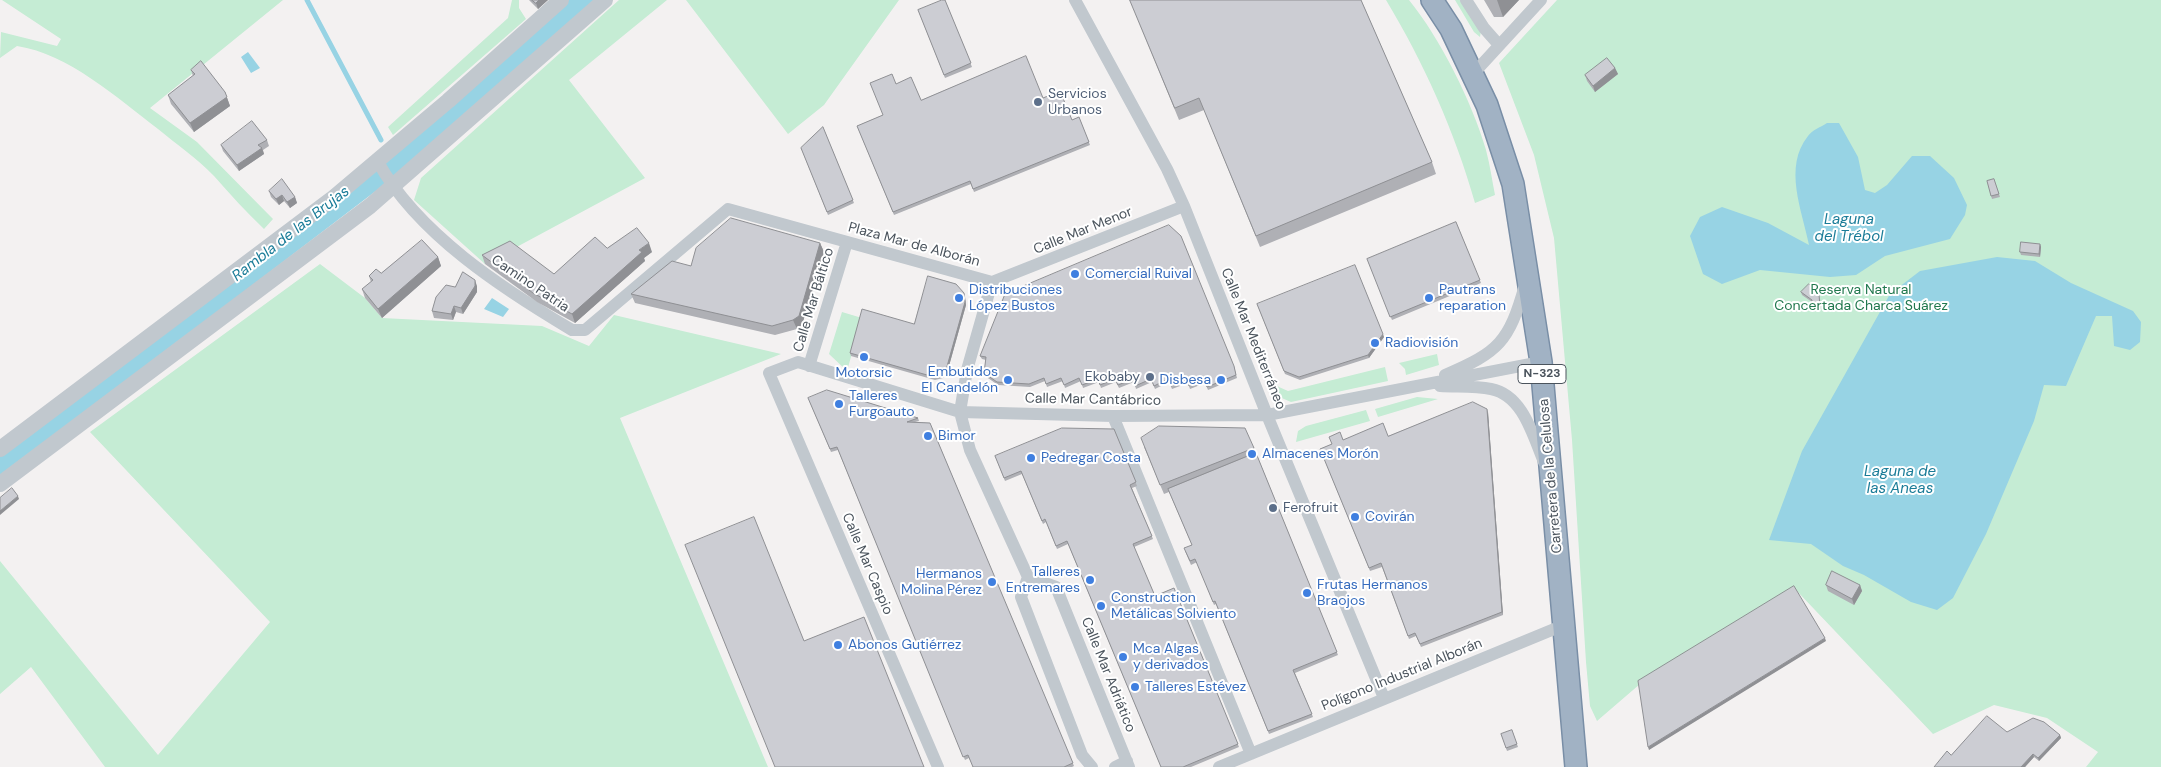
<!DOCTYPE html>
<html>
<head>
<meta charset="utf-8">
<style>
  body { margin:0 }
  canvas { display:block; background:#f3f1f1 }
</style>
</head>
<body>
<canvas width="2161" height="767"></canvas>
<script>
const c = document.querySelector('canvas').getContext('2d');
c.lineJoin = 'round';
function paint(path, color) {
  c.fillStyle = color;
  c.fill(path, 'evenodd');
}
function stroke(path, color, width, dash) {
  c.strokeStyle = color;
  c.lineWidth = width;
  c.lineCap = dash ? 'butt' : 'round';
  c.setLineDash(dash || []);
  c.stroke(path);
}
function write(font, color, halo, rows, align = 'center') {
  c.font = font + ' "DM Sans",sans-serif';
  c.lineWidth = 4;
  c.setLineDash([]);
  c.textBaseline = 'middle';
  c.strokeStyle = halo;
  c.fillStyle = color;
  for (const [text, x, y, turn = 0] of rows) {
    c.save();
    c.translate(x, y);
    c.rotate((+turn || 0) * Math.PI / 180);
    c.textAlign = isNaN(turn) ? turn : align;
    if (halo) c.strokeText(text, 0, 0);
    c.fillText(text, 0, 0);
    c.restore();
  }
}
const green = new Path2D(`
  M2 0H283L150 108 197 142 273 219 264 229C246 212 230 194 214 176 197 158 176 144 158 129 117 98 69 54 17 46L0 58 1 32 57 46 61 39Z
  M512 0H519V8L526 19 393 135 388 127 508 18Z
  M619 0H667L569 80 645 178 485 264 414 200 421 178Z
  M686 0H899L824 105 788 134Z
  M1386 0H1409C1440 38 1472 102 1486 150 1490 165 1492 180 1495 195L1475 203C1455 132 1424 63 1386 0Z
  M1455 0H1460L1481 31 1480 37 1474 32Z
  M1557 0H2161V767H2086L2098 752 2047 718 1994 705 1933 734 1795 589 1640 684 1597 721 1590 706 1586 662 1572 440 1554 238 1534 155 1499 63Z
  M320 264 365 298 382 318 542 326 589 346 614 315 781 354 620 418 768 767H105L31 667 0 694V561L158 755 270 622 90 432Z
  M842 312 862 318 847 371 829 354Z
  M1437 354 1439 365 1406 375 1405 369 1399 363Z
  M1385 367 1388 381 1291 402 1277 396 1267 383 1274 382 1279 387 1288 391Z
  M1417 397 1438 399 1378 417 1375 409Z
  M1366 410 1370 421 1296 442 1298 431 1306 426Z`);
const water = new Path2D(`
  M568 0H599L398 174 0 478V456Z
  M248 52 260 68 251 73 241 57Z
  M1827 123H1839L1858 157 1865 190 1875 193 1887 185 1912 156H1930L1954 178 1967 205 1965 215 1950 239 1885 256 1856 275 1830 277 1760 270 1722 284 1703 274 1690 236 1700 217 1722 207 1768 223 1809 245C1802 210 1783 167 1808 136 1812 130 1821 127 1827 123Z
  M1997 257 2035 261 2071 283 2133 311 2141 322 2140 342 2130 350 2114 346 2112 316H2096L2066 386 2044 385 2034 421 1986 534 1953 598 1937 610 1911 602 1864 575 1843 566 1811 544 1769 540 1802 451 1890 294 1920 271Z
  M492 298 509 309 503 317 484 309Z`);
const stream = new Path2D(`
  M307 0 381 140`);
const minor = new Path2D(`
  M1075 0 1167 169 1184 206 1267 415 1384 698
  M1466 0 1484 28 1499 45
  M1473 74 1541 0
  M378 162C418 234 503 289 572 330H585L728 209 992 282
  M992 282 967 370 960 412 970 450 1028 577 1021 597 1082 755 1092 767
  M992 282 1184 206
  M809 366 847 242
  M1445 375C1499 352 1509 342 1525 285
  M1440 386C1457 387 1475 386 1491 389 1523 395 1533 436 1544 462
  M1113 416 1251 754
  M1028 577 1056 587 1129 767
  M938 767 769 373 798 362 960 412 1113 416 1267 415 1541 362
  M1115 767 1127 761
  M1219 767 1564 625`);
const tertiary = new Path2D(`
  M0 449 332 199 448 101 561 0
  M0 484 370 206 605 0`);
const trunk = new Path2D(`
  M1432 0 1451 29 1487 105 1513 184 1541 362 1576 767`);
const wall = new Path2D(`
  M529 0H548L538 9Z
  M945 0 972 67 945 78 918 10Z
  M1130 0H1361L1432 162 1436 174 1260 247 1204 110 1179 120Z
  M1484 0H1519L1503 17H1494Z
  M1615 68 1618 74 1595 92 1587 81 1585 75Z
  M191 70 225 92 230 106 194 132 171 104 168 95 193 76Z
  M896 84 921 100 1043 98 1072 120 1079 117 1090 145 974 192 971 184 894 215 857 126 883 115Z
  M823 127 854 203 828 215 801 148Z
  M267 140 269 146 263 150 264 154 239 171 223 151 221 145Z
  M1994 179 2000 197 1992 199 1987 181Z
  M269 191 295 197 297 203 290 208 284 201 279 205 271 197Z
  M1456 222 1481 283 1392 320 1367 259Z
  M820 243 824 252 802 325 797 329 775 335 635 303 631 294 691 266Z
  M2040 244 2041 247 2040 257 2021 255 2020 252Z
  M607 248 652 252 644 258 645 261 575 323 537 302 485 264 482 255 554 274Z
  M438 257 441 266 382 318 365 298 362 289 371 282 369 276 381 273Z
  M477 286V292L463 314 456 312 453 320 434 318 432 311 455 287Z
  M1801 292 1819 295 1820 299 1821 309 1812 312 1811 309 1812 302 1802 295Z
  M965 296 966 305 947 373 943 378 935 380 851 356 850 353 914 324Z
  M1257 304 1384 337 1369 358 1300 380 1285 374Z
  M980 356 1234 366 1237 378 1208 390 1205 383 1190 389 1188 383 1172 389 1169 382 1155 389 1152 382 1136 389 1134 382 1119 388 1116 382 1101 388 1099 382 1083 388 1081 381 1065 388 1063 381 1047 387 1045 381 1030 387 998 385 985 376 984 373 986 360 982 359Z
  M808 398 918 418 919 421 915 422 930 423 1074 766 1072 767H973L969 758 965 760 838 450 831 452Z
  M1488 412 1503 615 1421 647 1416 636 1409 639 1382 567 1370 571 1320 449 1343 440 1388 436Z
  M1114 429 1137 486 1132 488 1153 539 1134 547 1155 596 1174 588 1239 747 1191 767H1161L1068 544 1057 549 1046 522 1043 524 1022 474 1005 481 995 456Z
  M1144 447 1254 448 1338 655 1295 673 1313 717 1269 734 1216 604 1214 605 1197 562 1191 565 1185 551 1192 545 1169 492 1164 494Z
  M1826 585H1860L1862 591 1854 605 1828 591Z
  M1512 730 1518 747 1507 751 1501 734Z
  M2007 732 2060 735 2061 738 2039 761 2034 757 2025 767H1934Z`);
const shadedWall = new Path2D(`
  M539 0H548L538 9 536 3Z
  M1497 0H1519L1503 17Z
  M1615 68 1618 74 1595 92 1593 86Z
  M225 92 230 106 194 132 190 123Z
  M262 148 264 154 239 171 237 165Z
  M282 195 284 201 279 205 276 199Z
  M295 197 297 203 290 208 287 202Z
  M649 243 652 252 644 258 645 261 575 323 572 314 639 250Z
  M820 243 824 252 802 325 797 329 793 320Z
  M2040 244 2041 247 2040 257 2039 254Z
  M438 257 441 266 382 318 378 309Z
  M475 280 477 286V292L463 314 461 308Z
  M964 293 966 305 947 373 943 378 942 375Z
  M454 306 456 312 453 320 451 314Z
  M1383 334 1384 337 1369 358 1368 355Z
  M1487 409 1488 412 1503 615 1502 612Z
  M18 496 19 499 0 515V511Z
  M1860 585 1862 591 1854 605 1852 599Z
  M1825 638 1826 641 1649 750 1648 747Z
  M2060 735 2061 738 2039 761 2038 758Z
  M2033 754 2034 757 2025 767H2021Z`);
const building = new Path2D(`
  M532 0H539L536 3Z
  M942 0H945L971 63 944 75 918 10Z
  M1130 0H1361L1432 162 1256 236 1199 98 1175 108Z
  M1026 56 1043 98 1060 91 1072 120 1079 117 1089 142 973 189 970 181 893 212 857 126 883 115 870 83 892 74 896 84 911 77 921 100Z
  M1607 58 1615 68 1593 86 1585 75Z
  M201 61 225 92 227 97 190 123 168 95 195 74 191 70Z
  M252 121 267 140 258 145 262 148 237 165 221 145Z
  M823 127 853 200 827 212 801 148Z
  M282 179 295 197 287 202 282 195 276 199 269 191Z
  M1994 179 1999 194 1991 196 1987 181Z
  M731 218 820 243 799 316 793 320 772 326 631 294 672 261 691 266 696 248Z
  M1456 222 1480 280 1390 317 1367 259Z
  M1169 225 1181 236 1234 366 1236 375 1207 387 1204 380 1189 386 1187 380 1171 386 1168 379 1154 386 1151 379 1135 386 1133 379 1118 385 1115 379 1100 385 1098 379 1082 385 1079 378 1064 385 1061 378 1046 384 1044 378 1029 384 997 382 984 373 986 357 980 356 1005 294Z
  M637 228 649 243 639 250 642 252 572 314 533 293 482 255 510 241 554 274 595 237 607 248Z
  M422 240 438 257 378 309 362 289 373 280 369 276 376 269 381 273Z
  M2021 242 2040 244 2039 254 2020 252Z
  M1355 265 1383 334 1368 355 1299 377 1284 371 1257 304Z
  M463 272 475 280V286L461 308 454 306 451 314 432 311 436 297 446 285 455 287Z
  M928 276 956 284 964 293 965 302 946 370 942 375 934 377 850 353 862 309 914 324Z
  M1809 284 1819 295 1820 306 1811 309 1812 300 1801 292Z
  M827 390 918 418 907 422 930 423 1073 763 1064 767H973L968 755 963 757 837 447 830 449 808 398Z
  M1473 402 1487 409 1502 612 1420 644 1415 633 1408 636 1381 563 1369 568 1320 449 1332 444 1329 437 1340 432 1343 440 1383 423 1388 436Z
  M1159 426 1245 428 1254 448 1160 485 1141 438Z
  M1062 428 1114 429 1136 482 1130 485 1152 536 1133 544 1155 596 1174 588 1238 744 1183 767H1161L1067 541 1056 546 1045 519 1042 521 1021 471 1004 478 995 456Z
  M1256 453 1337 652 1293 670 1312 714 1268 731 1215 601 1213 602 1195 559 1190 561 1184 548 1192 545 1168 489Z
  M12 488 18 496 0 511V498Z
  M754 517 804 641 864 617 924 767H775L685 545Z
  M1832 571 1860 585 1852 599 1826 585Z
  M1794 586 1825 638 1648 747 1638 681Z
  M1987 716 2007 732 2033 718 2044 722 2060 735 2038 758 2033 754 2021 767H1934L1947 751 1951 755Z
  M1512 730 1517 744 1506 748 1501 734Z`);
const markers = [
  [1038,102,5,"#5c6f8a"],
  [1075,274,5,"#3f7fe0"],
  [959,298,5,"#3f7fe0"],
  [1429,298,5,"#3f7fe0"],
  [1375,343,5,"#3f7fe0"],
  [864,357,5,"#3f7fe0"],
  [1150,377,5,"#5c6f8a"],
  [1008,380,5,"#3f7fe0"],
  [1221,380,5,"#3f7fe0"],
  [839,404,5,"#3f7fe0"],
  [928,436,5,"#3f7fe0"],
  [1252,454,5,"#3f7fe0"],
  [1031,458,5,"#3f7fe0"],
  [1273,508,5,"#5c6f8a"],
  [1355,517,5,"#3f7fe0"],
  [1090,580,5,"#3f7fe0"],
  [992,582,5,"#3f7fe0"],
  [1307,593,5,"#3f7fe0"],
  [1101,606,5,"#3f7fe0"],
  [838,645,5,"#3f7fe0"],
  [1123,657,5,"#3f7fe0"],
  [1135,687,5,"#3f7fe0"]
];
const shields = [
  [1542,374,48]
];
const shieldNames = [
  ["N-323",1542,374]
];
const serviceNames = [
  ["Servicios",1048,94],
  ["Urbanos",1048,110],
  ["Ekobaby",1140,377,"right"],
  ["Ferofruit",1283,508]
];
const streetNames = [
  ["Calle Mar Menor",1083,231,-22],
  ["Plaza Mar de Alborán",914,245,15],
  ["Camino Patria",530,284,34],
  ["Calle Mar Báltico",814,300,-73],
  ["Calle Mar Mediterráneo",1253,339,68],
  ["Calle Mar Cantábrico",1093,400,1],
  ["Carretera de la Celulosa",1551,476,-95],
  ["Calle Mar Caspio",867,564,67],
  ["Calle Mar Adriático",1108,675,68],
  ["Polígono Industrial Alborán",1402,675,-22]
];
const shopNames = [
  ["Comercial Ruival",1085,274],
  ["Distribuciones",969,290],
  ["López Bustos",969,306],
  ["Pautrans",1439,290],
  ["reparation",1439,306],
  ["Radiovisión",1385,343],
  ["Embutidos",998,372,"right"],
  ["El Candelón",998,388,"right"],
  ["Motorsic",864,373,"center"],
  ["Disbesa",1211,380,"right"],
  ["Talleres",849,396],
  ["Furgoauto",849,412],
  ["Bimor",938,436],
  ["Almacenes Morón",1262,454],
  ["Pedregar Costa",1041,458],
  ["Covirán",1365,517],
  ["Talleres",1080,572,"right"],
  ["Entremares",1080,588,"right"],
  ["Hermanos",982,574,"right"],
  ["Molina Pérez",982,590,"right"],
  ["Frutas Hermanos",1317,585],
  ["Braojos",1317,601],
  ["Construction",1111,598],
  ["Metálicas Solviento",1111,614],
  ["Abonos Gutiérrez",848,645],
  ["Mca Algas",1133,649],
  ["y derivados",1133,665],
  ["Talleres Estévez",1145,687]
];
const parkNames = [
  ["Reserva Natural",1861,290],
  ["Concertada Charca Suárez",1861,306]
];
const waterNames = [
  ["Laguna",1849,220],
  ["del Trébol",1849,237],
  ["Rambla de las Brujas",291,234,-38],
  ["Laguna de",1900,472],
  ["las Aneas",1900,489]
];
paint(green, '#c5ecd4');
paint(water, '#97d3e4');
stroke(stream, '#97d3e4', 5);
stroke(trunk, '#798ea6', 24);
stroke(minor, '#c1c8ce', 12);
stroke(tertiary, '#c1c8ce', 16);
stroke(trunk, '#a1b2c4', 21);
paint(wall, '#afb0b5');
paint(shadedWall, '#8f9094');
paint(building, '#cccdd3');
stroke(building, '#8f9094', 1);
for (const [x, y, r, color] of markers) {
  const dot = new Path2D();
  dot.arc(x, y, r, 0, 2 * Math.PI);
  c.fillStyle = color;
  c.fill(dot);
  stroke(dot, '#fff', 2);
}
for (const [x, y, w] of shields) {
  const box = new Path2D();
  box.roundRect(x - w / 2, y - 9.5, w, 19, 4);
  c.fillStyle = '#fff';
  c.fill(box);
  stroke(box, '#4b545d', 1);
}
write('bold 12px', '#4b545d', null, shieldNames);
write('14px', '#4e5e75', '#fff', serviceNames, 'left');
write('14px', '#4b545d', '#fff', streetNames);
write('14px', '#366cbe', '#fff', shopNames, 'left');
write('14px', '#21784e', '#fff', parkNames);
write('italic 15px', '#1a7c98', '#fff', waterNames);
</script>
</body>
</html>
